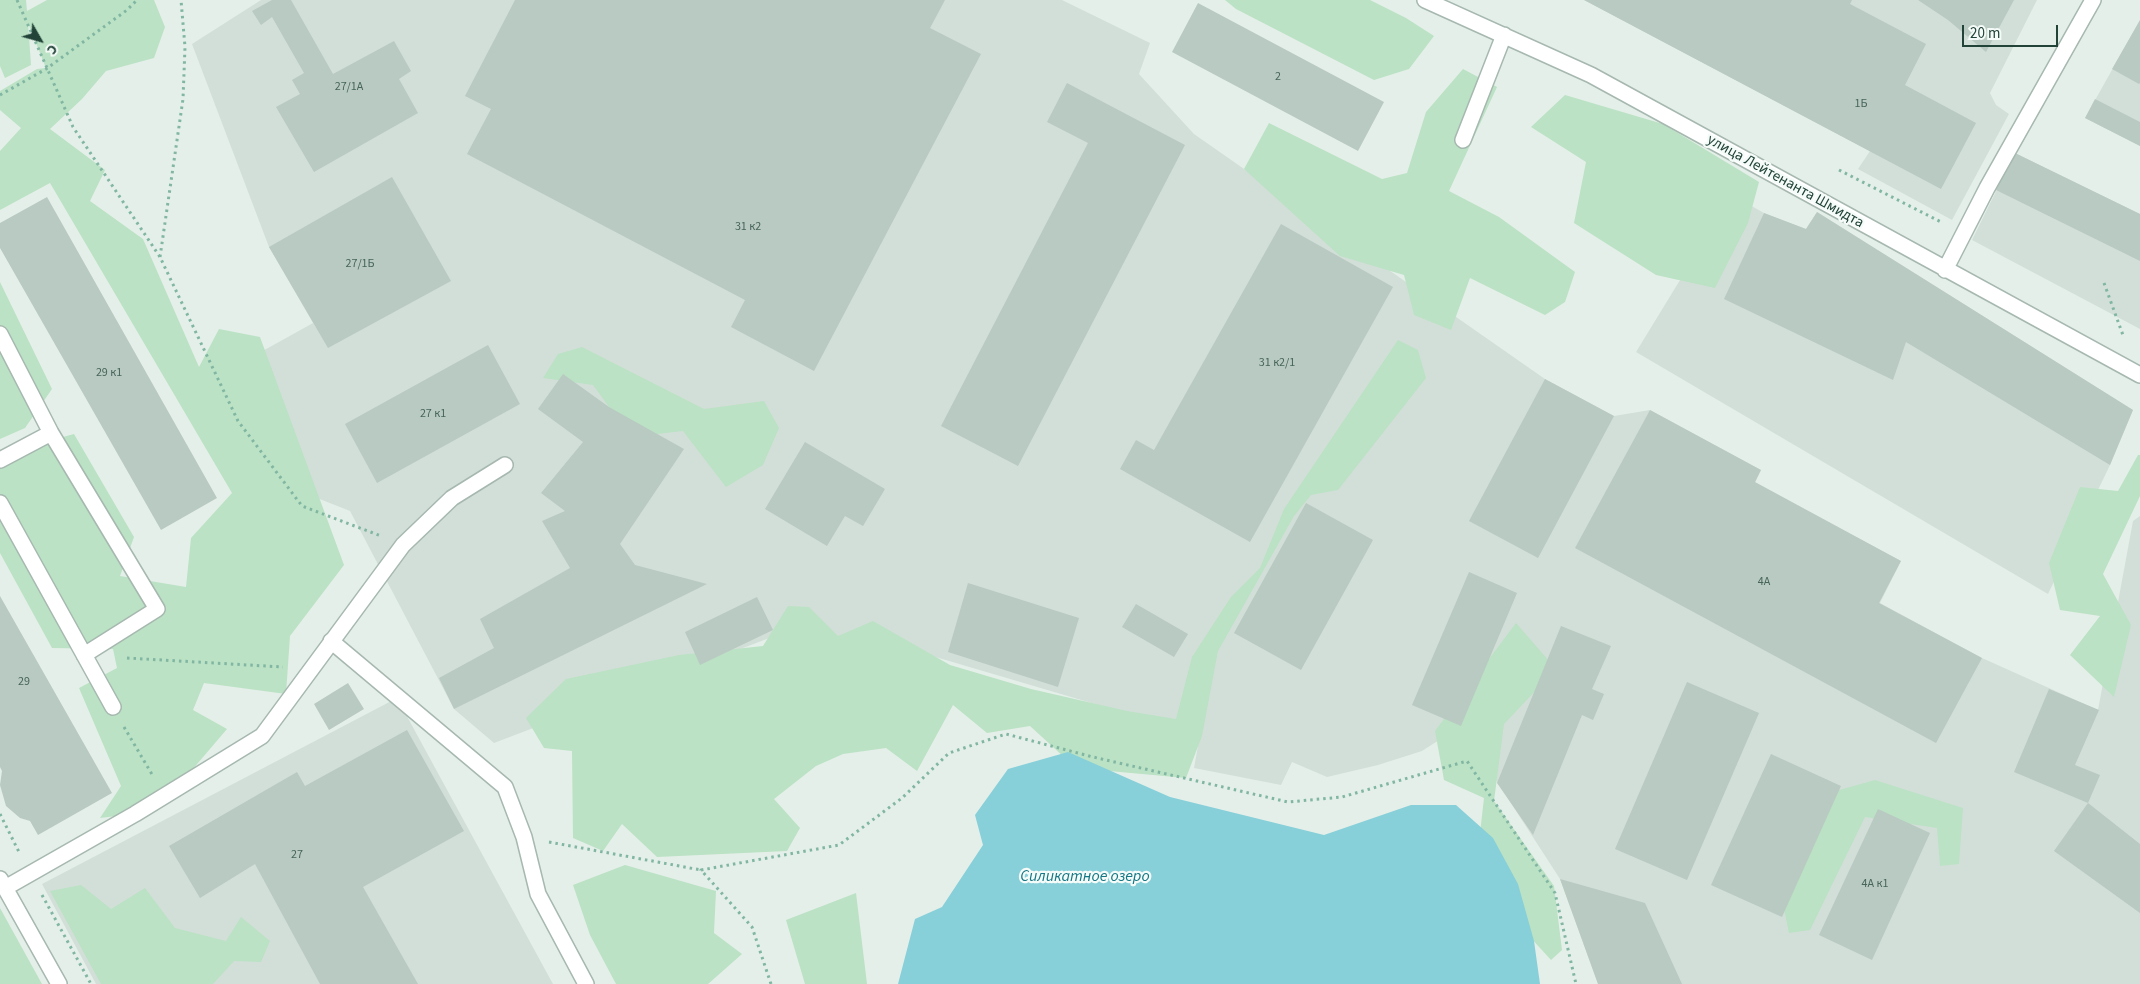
<!DOCTYPE html>
<html>
<head>
<meta charset="utf-8">
<style>
  body { margin:0 }
  #map { position:relative; width:2140px; height:984px; overflow:hidden; background:#e4efe9; font-family:"Source Sans 3",sans-serif }
  canvas { display:block }
  .north { position:absolute; left:15px; top:15px; width:50px; height:50px; -webkit-text-stroke:4px #f5fbf8; paint-order:stroke; rotate:128deg; font-size:14px; font-weight:700; line-height:20px; text-align:center; color:#214338 }
  .north::after { content:''; display:block; margin:auto; width:18px; height:22px; background:#214338; clip-path:polygon(50% 0,100% 100%,50% 72%,0 100%) }
  .scale { position:absolute; left:1962px; top:25px; width:96px; height:22px; box-sizing:border-box; border:2px solid #214338; border-top:0; padding-left:6px; font-size:15px; line-height:18px; white-space:nowrap; color:#214338; -webkit-text-stroke:4px #f5fbf8; paint-order:stroke }
</style>
</head>
<body>
<div id="map">
<canvas width="2140" height="984"></canvas>
<div class="north">С</div>
<div class="scale">20 m</div>
</div>
<script>
const c = document.querySelector('canvas').getContext('2d');
c.lineJoin = 'round';
function paint(path, color) {
  c.fillStyle = color;
  c.fill(path, 'evenodd');
}
function stroke(path, color, width, dash) {
  c.strokeStyle = color;
  c.lineWidth = width;
  c.lineCap = dash ? 'butt' : 'round';
  c.setLineDash(dash || []);
  c.stroke(path);
}
function write(font, color, halo, rows, align = 'center') {
  c.font = font + ' "Source Sans 3",sans-serif';
  c.lineWidth = 4.5;
  c.setLineDash([]);
  c.textBaseline = 'middle';
  c.strokeStyle = halo;
  c.fillStyle = color;
  for (const [text, x, y, turn = 0] of rows) {
    c.save();
    c.translate(x, y);
    c.rotate((+turn || 0) * Math.PI / 180);
    c.textAlign = isNaN(turn) ? turn : align;
    if (halo) c.strokeText(text, 0, 0);
    c.fillText(text, 0, 0);
    c.restore();
  }
}
const built = new Path2D(`
  M261 0H1062L1150 43 1139 74 1194 134 1545 379 1614 416 1650 410 1761 470 1755 483 1901 561 1880 603 1982 658 2098 710 2133 521 2140 516V984H1598L1560 879 1461 726 1422 751 1378 765 1327 777 1292 762 1281 785 1194 768 1200 735 871 638 817 652 806 624 494 743 454 709 350 511 312 496 250 358 313 323 269 247 192 44Z
  M1584 0H2037L1990 93 1996 105 2009 114 1952 220 1858 169 1870 151Z
  M2140 20V146L2085 118Z
  M2015 153 2140 214V329L1972 240Z
  M1732 195 1764 213 1806 229 1817 212 2133 410 2110 465 2048 594 1636 352Z
  M397 698 553 984H96L42 884Z`);
const green = new Path2D(`
  M0 0H26L27 11 47 0H154L165 27 154 58 106 71 82 99 50 129 105 170 90 201 143 239 199 367 219 329 260 337 344 565 290 636 286 694 204 683 193 710 227 729 157 811 100 818 121 786 79 688 117 668 113 649 52 648 0 553V465L19 449 74 434 134 537 120 576 186 587 191 538 232 493 50 183 0 210V151L21 128 0 110V91L37 69 46 68 28 23 31 65 5 78 0 66Z
  M1225 0H1370L1406 18 1434 36 1409 69 1374 80 1236 9Z
  M1463 69 1497 87 1449 191 1499 217 1575 272 1565 302 1545 315 1470 278 1451 330 1414 315 1404 275 1340 256 1244 169 1269 123 1382 179 1407 173 1426 112Z
  M1565 95 1663 124 1759 182 1748 223 1715 288 1656 275 1574 223 1586 162 1531 127Z
  M0 282 52 389 25 428 0 439Z
  M1398 340 1418 350 1426 378 1338 490 1311 495 1294 516 1218 651 1202 736 1186 778 1076 768 1030 726 987 733 953 705 917 771 886 748 843 754 816 766 774 799 800 828 787 851 657 857 622 824 603 851 573 838 572 751 544 748 526 718 566 679 679 655 763 646 788 606 809 607 838 636 873 621 950 665 1031 689 1127 711 1176 719 1192 657 1231 597 1260 568 1284 509Z
  M582 347 704 409 764 401 779 428 763 465 726 487 683 431 631 437 593 385 543 378 558 354Z
  M2138 455H2140V496L2103 574 2131 625 2114 697 2070 655 2100 616 2060 610 2049 563 2080 487 2118 491Z
  M1516 623 1556 669 1504 724 1494 801 1554 886 1562 950 1551 960 1510 915 1479 842 1484 798 1444 780 1435 731Z
  M1875 780 1963 808 1959 864 1940 866 1937 828 1865 817 1810 930 1789 933 1781 894 1825 794Z
  M625 865 716 891 714 933 742 954 708 984H616L590 935 573 885Z
  M81 885 111 909 145 888 175 928 226 941 241 917 270 941 261 962 234 961 213 984H101L50 891Z
  M856 893 867 984H805L786 920Z
  M0 908 42 984H0Z`);
const water = new Path2D(`
  M1068 752 1170 797 1324 835 1411 805H1456L1493 838 1518 884 1534 941 1540 984H898L915 919 942 907 983 845 975 815 1008 769Z`);
const building = new Path2D(`
  M272 0H291L333 74 394 41 411 71 399 79 418 113 314 172 276 107 300 94 292 80 304 73 272 17 261 25 252 11Z
  M515 0H945L930 28 981 54 814 371 731 327 745 300 467 154 491 109 465 96Z
  M1584 0H1852L1850 4 1926 44 1905 85 1976 123 1941 189Z
  M1918 0H2014L1986 52 1948 20Z
  M1198 3 1384 102 1358 151 1172 52Z
  M2140 20V83L2139 84 2112 69Z
  M1067 83 1185 145 1018 466 941 426 1088 143 1047 122Z
  M2095 99 2140 122V146L2085 118Z
  M2015 153 2140 214V261L1996 190Z
  M392 177 451 281 328 348 269 247Z
  M47 197 217 498 161 530 0 248V223Z
  M1817 212 2133 410 2110 465 1906 342 1893 380 1724 299 1764 213 1806 229Z
  M1281 224 1393 287 1250 542 1120 469 1136 440 1154 450Z
  M488 345 520 404 377 483 345 424Z
  M563 374 609 407 684 449 620 544 635 565 707 584 454 709 439 678 494 648 480 619 570 568 542 521 565 511 541 493 583 442 538 409Z
  M1545 379 1614 416 1538 558 1469 521Z
  M1650 410 1761 470 1755 482 1901 561 1879 603 1982 658 1936 743 1575 548Z
  M805 442 885 489 863 526 845 516 827 546 765 509Z
  M1306 503 1373 540 1301 670 1234 633Z
  M1469 572 1517 593 1461 726 1412 705Z
  M968 583 1079 618 1058 687 948 652Z
  M0 596 112 793 38 835 30 821 20 818 6 806 0 785 2 771 0 767Z
  M757 597 773 630 700 665 685 632Z
  M1136 604 1188 634 1174 657 1122 627Z
  M1561 626 1611 646 1592 689 1604 694 1593 720 1582 715 1533 835 1497 783Z
  M1687 682 1759 713 1687 880 1615 849Z
  M348 683 364 709 329 730 314 704Z
  M2049 689 2099 710 2075 765 2100 775 2088 803 2014 772Z
  M407 730 464 831 363 887 418 984H320L255 864 200 898 169 846 297 772 305 786Z
  M1771 754 1841 786 1782 917 1711 885Z
  M2088 803 2140 844V913L2054 851Z
  M1878 809 1930 833 1872 960 1819 935Z
  M1560 879 1645 903 1682 984H1598Z`);
const path = new Path2D(`
  M17 0 73 127 160 257 238 421 302 506 381 536
  M0 95 46 69 127 10 137 0
  M1839 170 1943 223
  M160 257 183 99 185 47 181 0
  M2104 283 2124 338
  M127 658 283 667
  M124 727 153 776
  M0 814 19 852
  M549 842 701 870
  M42 895 91 984
  M771 984 752 927 701 870 839 845 902 798 949 753 1006 734 1093 757 1288 802 1342 797 1467 761 1555 893 1576 984`);
const minor = new Path2D(`
  M1425 0 1591 75 2140 375
  M1463 140 1504 35
  M1945 270 1987 188 2093 0
  M0 334 51 433 157 609 84 655
  M0 460 51 433
  M0 503 113 707
  M331 641 505 787 524 837 538 894 586 984
  M0 879 59 984
  M5 888 135 814 262 736 403 545 452 498 505 465`);
const numberNames = [
  ["2",1278,77],
  ["27/1А",349,87],
  ["1Б",1861,104],
  ["31 к2",748,227],
  ["27/1Б",360,264],
  ["31 к2/1",1277,363],
  ["29 к1",109,373],
  ["27 к1",433,414],
  ["4А",1764,582],
  ["29",24,682],
  ["27",297,855],
  ["4А к1",1875,884]
];
const streetNames = [
  ["улица Лейтенанта Шмидта",1785,182,29]
];
const waterNames = [
  ["Силикатное озеро",1085,877]
];
paint(built, '#d2dfd8');
paint(green, '#bbe2c4');
paint(water, '#87cfd9');
paint(building, '#b9cac2');
stroke(minor, '#a6b8b0', 18);
stroke(path, '#81b6a3', 3, [2.5, 4]);
stroke(minor, '#fff', 15);
write('12px', '#47655a', null, numberNames);
write('15px', '#214338', '#f5fbf8', streetNames);
write('italic 16px', '#147785', '#f5fbf8', waterNames);
</script>
</body>
</html>
